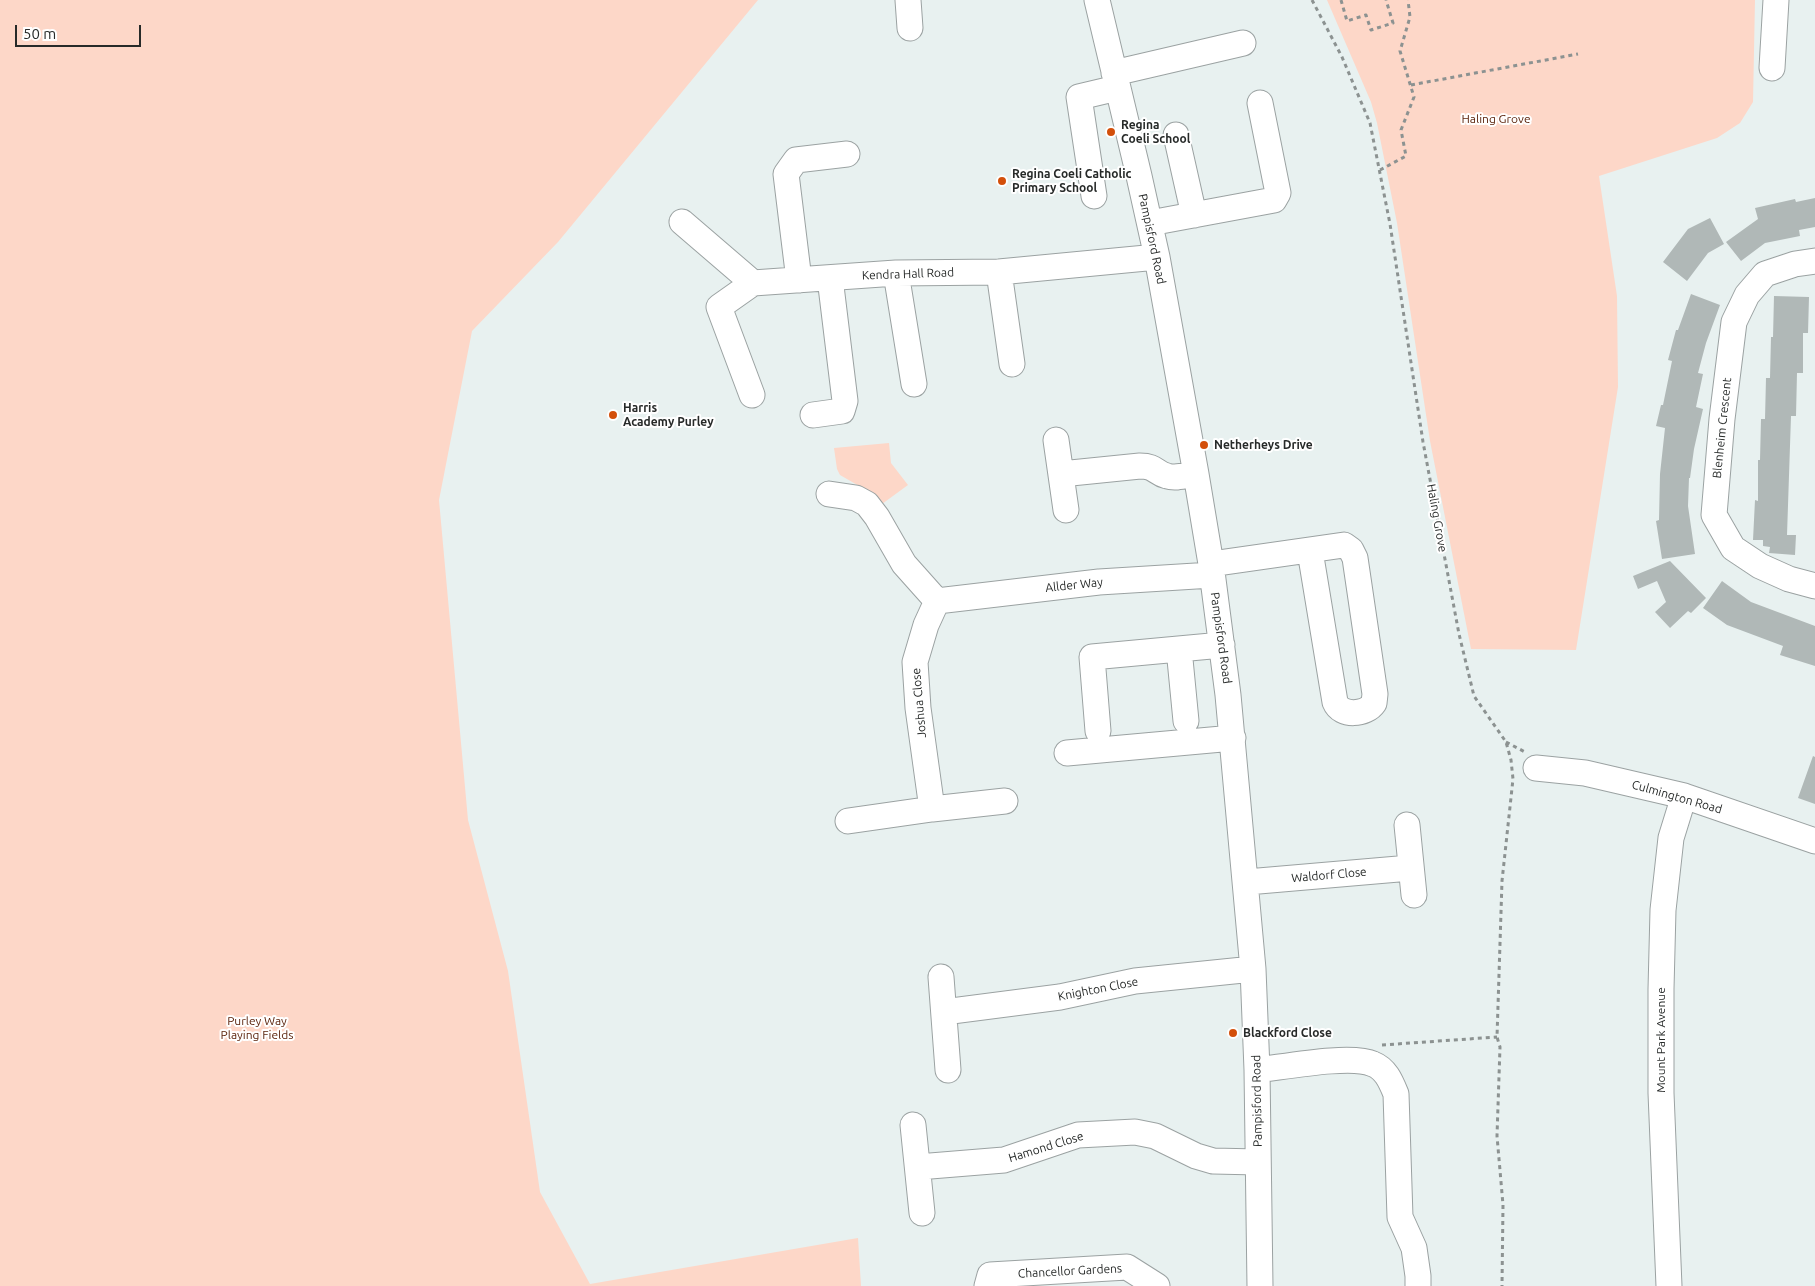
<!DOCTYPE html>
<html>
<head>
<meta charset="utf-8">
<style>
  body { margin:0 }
  #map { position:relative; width:1815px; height:1286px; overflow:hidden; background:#e8f1f0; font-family:Ubuntu,sans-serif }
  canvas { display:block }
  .scale { position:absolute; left:15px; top:25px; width:126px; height:22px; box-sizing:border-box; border:2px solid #272a29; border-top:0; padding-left:6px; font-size:15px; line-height:18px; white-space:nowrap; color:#272a29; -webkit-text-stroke:4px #fff; paint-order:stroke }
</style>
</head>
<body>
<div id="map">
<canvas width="1815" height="1286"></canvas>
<div class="scale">50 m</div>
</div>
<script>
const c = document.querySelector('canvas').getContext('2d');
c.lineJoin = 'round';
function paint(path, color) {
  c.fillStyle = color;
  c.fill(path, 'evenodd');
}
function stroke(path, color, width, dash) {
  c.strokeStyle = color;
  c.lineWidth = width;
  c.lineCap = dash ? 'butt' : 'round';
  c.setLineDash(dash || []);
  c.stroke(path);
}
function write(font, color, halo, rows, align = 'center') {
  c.font = font + ' Ubuntu,sans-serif';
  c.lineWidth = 4;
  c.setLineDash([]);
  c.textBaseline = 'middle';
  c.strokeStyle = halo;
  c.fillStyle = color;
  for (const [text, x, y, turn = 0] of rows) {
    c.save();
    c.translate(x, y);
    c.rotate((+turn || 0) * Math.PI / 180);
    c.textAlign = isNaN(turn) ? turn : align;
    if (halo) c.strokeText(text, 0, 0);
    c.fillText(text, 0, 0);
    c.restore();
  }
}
const green = new Path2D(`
  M0 0H758L558 242 472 331 439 500 468 820 508 971 540 1192 590 1284 858 1238 861 1286H0Z
  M1327 0H1755L1753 102 1740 123 1717 138 1599 176 1617 296 1618 387 1576 650 1471 649 1430 441 1397 223 1377 123 1371 102Z
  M889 443 891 463 908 485 882 504 866 490 840 475 837 469 834 448Z`);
const building = new Path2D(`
  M1815 198V227L1799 230 1800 236 1765 243 1741 261 1726 242 1758 219 1755 208 1795 199 1796 202Z
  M1710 218 1724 244 1708 253 1687 281 1663 262 1688 229Z
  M1691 294 1720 305 1706 343 1698 373 1703 374 1696 407 1703 409 1694 449 1690 478H1689L1688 506 1695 554 1662 559 1656 521 1659 520 1660 474 1665 428 1656 426 1661 405H1663L1672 361 1668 360 1676 330H1678Z
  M1774 296 1809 297 1808 333H1803V373H1797L1796 416H1791L1787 535H1796L1795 555 1769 553 1770 547 1763 546V540H1753L1755 500 1758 501V460H1760L1761 419H1765L1766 378H1770L1771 337H1773Z
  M1670 561 1706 598 1691 613 1688 611 1670 628 1655 612 1666 602 1657 581 1638 589 1633 576Z
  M1722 581 1751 602 1815 626V666L1780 655 1783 646 1727 625 1703 608Z
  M1813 756 1815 757V804L1798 798Z`);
const path = new Path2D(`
  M1312 0 1342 57 1370 123 1390 224 1423 442 1459 634 1474 696 1506 742 1511 760 1513 779 1502 881 1497 1037 1500 1047 1497 1136 1503 1205 1502 1286
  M1341 0 1347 21 1366 15 1371 30 1393 23 1386 0
  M1411 85 1578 54
  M1380 170 1406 156 1401 130 1414 97 1400 51 1410 17 1408 0
  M1506 742 1525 752
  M1382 1045 1497 1037`);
const minor = new Path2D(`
  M908 0 910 28
  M1097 0 1139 176 1157 257 1196 474 1211 564 1228 695 1253 969 1257 1070 1260 1286
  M1772 68 1776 0
  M1114 73 1243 43
  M1176 135 1194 215
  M1094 196 1079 97 1117 88
  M682 222 753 283 896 273 999 272 1157 257
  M1150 223 1274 200 1278 193 1260 103
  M1815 261 1795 264 1765 274 1747 295 1734 322 1722 419 1714 515 1733 548 1760 566 1789 579 1815 586
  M999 272 1012 364
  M896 273 914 384
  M799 280 786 174 796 160 847 154
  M752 395 719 307 753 283
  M813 415 842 411 845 401 830 278
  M1056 440 1066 510
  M1061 474 1140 466C1156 466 1155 473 1167 476 1176 479 1187 475 1196 474
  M829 494 856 498 867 504 877 517 904 564 937 601
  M1211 564 1344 545 1351 550 1355 558 1375 694 1374 703C1366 715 1341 717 1335 702L1310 551
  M937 601 1099 582 1212 575
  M1179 649 1186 721
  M1098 731 1092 657 1222 645
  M1067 753 1233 738
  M1536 768 1585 773 1684 796 1815 841
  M932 809 918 708 915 662 926 625 937 601
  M848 821 932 809 1005 801
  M1407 825 1414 895
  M1247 882 1410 868
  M941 977 948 1070
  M944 1012 1060 997 1135 981 1253 969
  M1257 1070C1284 1067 1351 1054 1373 1064 1386 1069 1391 1082 1396 1094L1400 1217 1414 1248 1418 1276V1286
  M913 1125 922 1213
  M918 1167 1004 1160 1078 1135 1135 1132 1155 1136 1196 1156 1213 1161 1258 1162
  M987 1286 990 1275 1127 1267 1157 1286
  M1669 1286 1661 1093V989L1663 910 1671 838 1684 796`);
const markers = [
  [1111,132,5,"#d34f0a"],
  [1002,181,5,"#d34f0a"],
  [613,415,5,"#d34f0a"],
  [1204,445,5,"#d34f0a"],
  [1233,1033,5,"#d34f0a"]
];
const parkNames = [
  ["Haling Grove",1496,119],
  ["Purley Way",257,1021],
  ["Playing Fields",257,1035]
];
const poiNames = [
  ["Regina",1121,125],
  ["Coeli School",1121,139],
  ["Regina Coeli Catholic",1012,174],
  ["Primary School",1012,188],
  ["Harris",623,408],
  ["Academy Purley",623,422],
  ["Netherheys Drive",1214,445],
  ["Blackford Close",1243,1033]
];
const streetNames = [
  ["Pampisford Road",1152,239,78],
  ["Kendra Hall Road",908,274,-2],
  ["Blenheim Crescent",1722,428,-84],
  ["Haling Grove",1437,518,80],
  ["Allder Way",1074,585,-6],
  ["Pampisford Road",1221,638,82],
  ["Joshua Close",919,703,-95],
  ["Culmington Road",1677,797,16],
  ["Waldorf Close",1329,875,-5],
  ["Knighton Close",1098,989,-11],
  ["Mount Park Avenue",1661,1040,-90],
  ["Pampisford Road",1257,1101,-91],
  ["Hamond Close",1046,1147,-17],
  ["Chancellor Gardens",1070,1271,-3]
];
paint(green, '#fdd7c8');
paint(building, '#b0b8b7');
stroke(minor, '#9ba2a2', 27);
stroke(path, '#8c9291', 3, [4, 4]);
stroke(minor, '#fff', 25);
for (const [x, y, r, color] of markers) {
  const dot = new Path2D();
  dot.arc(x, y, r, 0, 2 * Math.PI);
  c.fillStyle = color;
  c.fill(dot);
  stroke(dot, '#fff', 2);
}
write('12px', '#571e06', '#fff', parkNames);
write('bold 12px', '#272a29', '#fff', poiNames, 'left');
write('12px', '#272a29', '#fff', streetNames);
</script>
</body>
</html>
